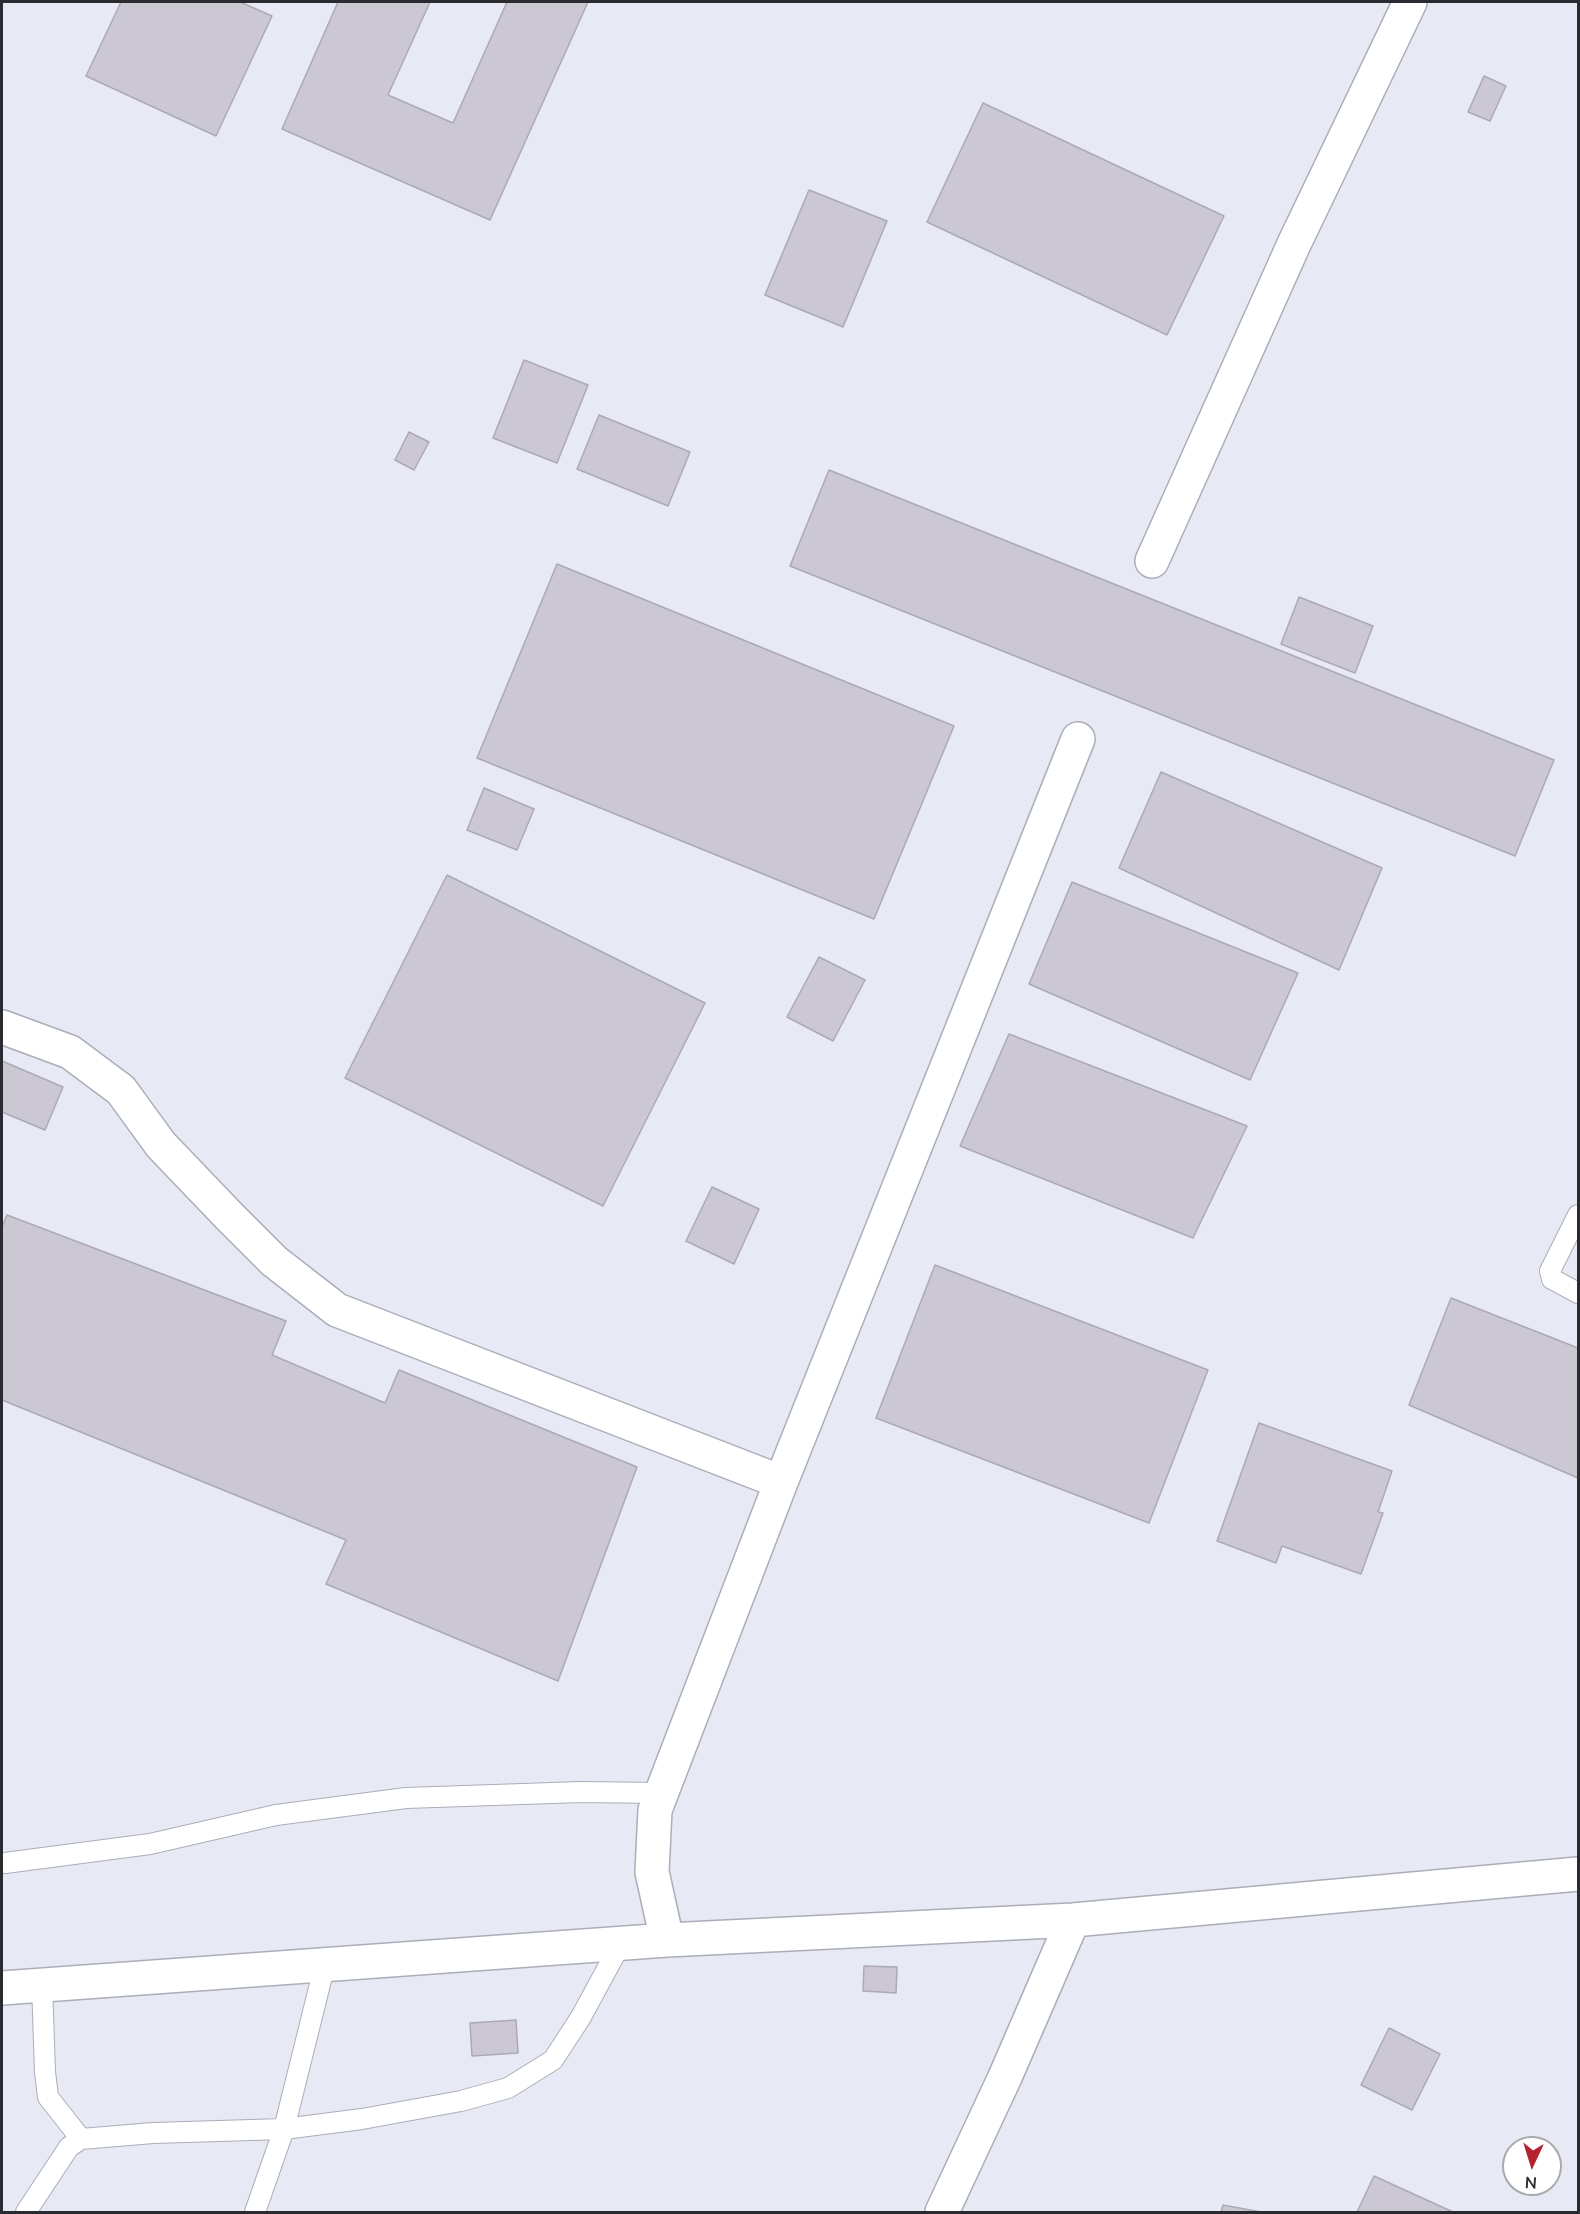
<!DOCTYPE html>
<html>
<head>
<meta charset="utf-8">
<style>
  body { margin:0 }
  #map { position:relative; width:1580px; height:2214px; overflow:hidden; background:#e7e9f5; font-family:"Nunito Sans",sans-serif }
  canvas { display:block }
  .frame { position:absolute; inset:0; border:3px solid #2a2b30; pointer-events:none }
  .north { position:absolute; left:1502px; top:2136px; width:60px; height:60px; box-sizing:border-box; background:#fff; border:2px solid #aaaaac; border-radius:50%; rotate:184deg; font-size:16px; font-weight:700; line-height:24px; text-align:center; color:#2a2b30 }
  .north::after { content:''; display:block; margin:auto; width:21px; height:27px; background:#b42230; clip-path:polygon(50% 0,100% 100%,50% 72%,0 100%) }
</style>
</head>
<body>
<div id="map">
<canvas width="1580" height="2214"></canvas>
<div class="frame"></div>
<div class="north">N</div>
</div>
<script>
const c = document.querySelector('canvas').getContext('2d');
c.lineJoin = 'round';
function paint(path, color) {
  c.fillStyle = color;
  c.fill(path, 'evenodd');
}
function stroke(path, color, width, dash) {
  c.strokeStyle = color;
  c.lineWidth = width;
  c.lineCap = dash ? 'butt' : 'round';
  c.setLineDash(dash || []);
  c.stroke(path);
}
const building = new Path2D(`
  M121 2H240L272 16 216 136 86 76Z
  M338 2H430L388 95 453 123 507 2H588L490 220 282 129Z
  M1484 76 1506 86 1490 121 1468 112Z
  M983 103 1224 216 1167 335 927 222Z
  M809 190 887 221 843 327 765 295Z
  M524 360 588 385 557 463 493 438Z
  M599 415 690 452 668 506 577 469Z
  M409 432 429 442 414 470 395 460Z
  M829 470 1554 760 1515 856 790 566Z
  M557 564 954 726 874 919 477 758Z
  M1299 597 1373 626 1355 673 1281 644Z
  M1161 772 1382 868 1339 970 1119 868Z
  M484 788 534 809 517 850 467 830Z
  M447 875 705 1003 603 1206 345 1078Z
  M1072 882 1298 973 1250 1080 1029 984Z
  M819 957 865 980 833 1041 787 1017Z
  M1009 1034 1247 1126 1193 1238 960 1146Z
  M2 1061 63 1087 45 1130 2 1112Z
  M712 1187 759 1209 734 1264 686 1241Z
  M7 1215 286 1321 272 1355 385 1403 399 1370 637 1467 558 1681 326 1584 346 1540 2 1400V1227Z
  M935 1265 1208 1370 1149 1523 876 1418Z
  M1451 1298 1578 1348V1478L1409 1405Z
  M1259 1423 1392 1471 1378 1512 1383 1513 1361 1574 1282 1546 1276 1563 1217 1541Z
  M864 1966 897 1967 896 1993 863 1991Z
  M516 2020 518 2053 472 2056 470 2023Z
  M1389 2028 1440 2054 1412 2110 1361 2085Z
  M1374 2176 1453 2212H1357Z
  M1223 2205 1261 2212H1221Z`);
const service = new Path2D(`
  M1578 1215 1550 1271 1552 1279 1578 1293
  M5 1863 150 1844 276 1815 406 1798 581 1792 662 1793
  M42 1984 45 2072 48 2097 81 2139
  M26 2212 69 2147 81 2139 153 2133 284 2129 362 2119 461 2101 508 2088 553 2060 581 2017 621 1943
  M255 2212 284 2129 325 1964`);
const minor = new Path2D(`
  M1152 561 1294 244 1410 2
  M2 1027 70 1052 121 1090 161 1145 230 1217 274 1261 337 1310 781 1482
  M667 1940 652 1872 655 1810 781 1482 1078 739
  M2 1988 667 1940 1073 1920 1578 1874
  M942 2212 1005 2077 1073 1920`);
paint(building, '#cbc8d4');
stroke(building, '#aca9b4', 1.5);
stroke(service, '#abadb9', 22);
stroke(minor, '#abadb9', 36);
stroke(service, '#fff', 20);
stroke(minor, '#fff', 33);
</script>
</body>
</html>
